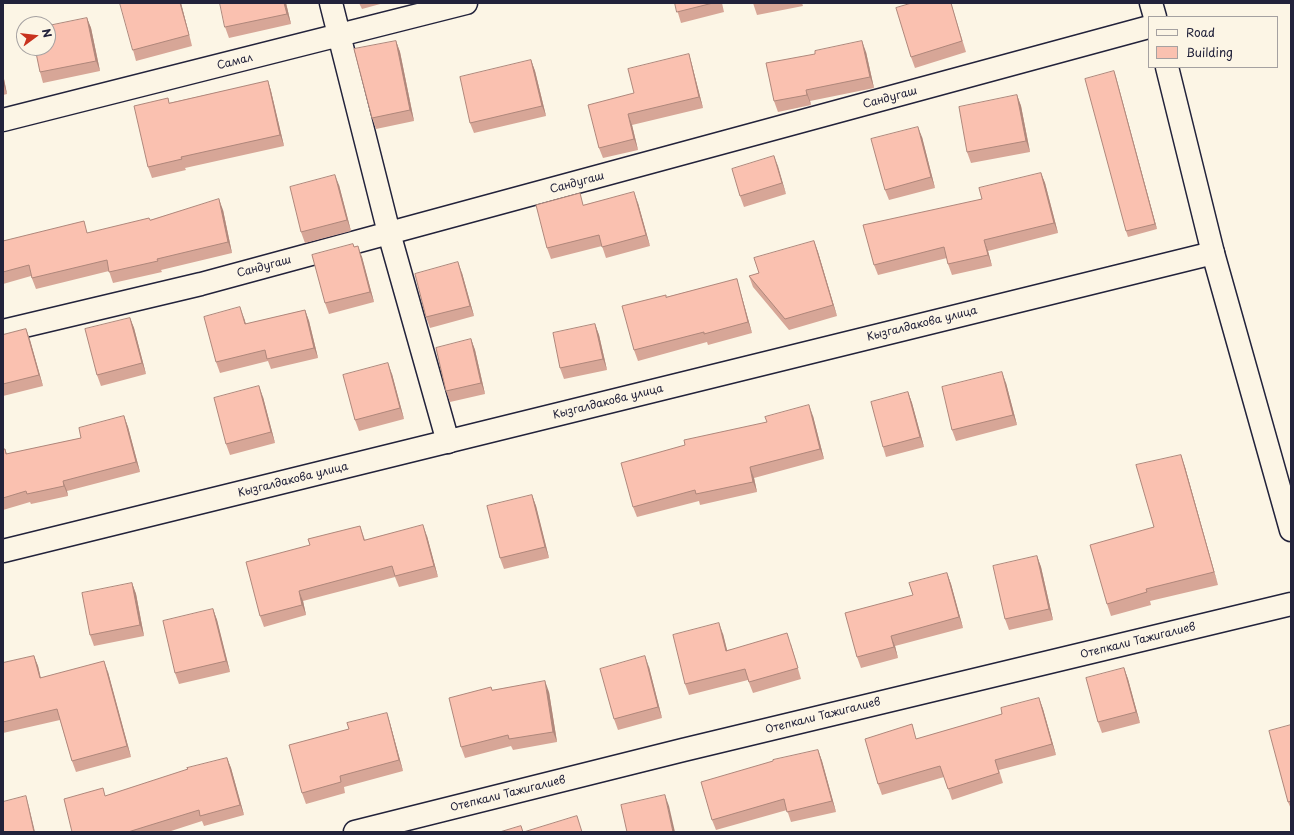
<!DOCTYPE html>
<html>
<head>
<meta charset="utf-8">
<style>
  body { margin:0 }
  #map { position:relative; width:1294px; height:835px; overflow:hidden; background:#fcf5e5; font-family:"Playpen Sans",sans-serif }
  canvas { display:block }
  .frame { position:absolute; inset:0; border:4px solid #22223b; pointer-events:none }
  .legend { position:absolute; left:1148px; top:16px; width:130px; height:52px; box-sizing:border-box; background:#fcf5e5; border:1px solid #a5a1a1; margin:0; padding:5px 7px; list-style:none; font-size:12px; color:#22223b }
  .legend li { display:flex; align-items:center; gap:8px; height:20px }
  .legend b { width:20px; border:1px solid #a5a1a1 }
  .north { position:absolute; left:16px; top:16px; width:40px; height:40px; box-sizing:border-box; background:#fcf5e5; border:1px solid #a5a1a1; border-radius:50%; rotate:75deg; font-size:11px; font-weight:700; line-height:16px; text-align:center; color:#22223b }
  .north::after { content:''; display:block; margin:auto; width:14px; height:18px; background:#c8321e; clip-path:polygon(50% 0,100% 100%,50% 72%,0 100%) }
</style>
</head>
<body>
<div id="map">
<canvas width="1294" height="835"></canvas>
<div class="frame"></div>
<ul class="legend">
<li><b style="height:5px;background:#fcf5e5"></b>Road</li>
<li><b style="height:11px;background:#fac1b0"></b>Building</li>
</ul>
<div class="north">N</div>
</div>
<script>
const c = document.querySelector('canvas').getContext('2d');
c.lineJoin = 'round';
function stroke(path, color, width, dash) {
  c.strokeStyle = color;
  c.lineWidth = width;
  c.lineCap = dash ? 'butt' : 'round';
  c.setLineDash(dash || []);
  c.stroke(path);
}
function paint(path, color) {
  c.fillStyle = color;
  c.fill(path, 'evenodd');
}
function write(font, color, halo, rows, align = 'center') {
  c.font = font + ' "Playpen Sans",sans-serif';
  c.lineWidth = 3;
  c.setLineDash([]);
  c.textBaseline = 'middle';
  c.strokeStyle = halo;
  c.fillStyle = color;
  for (const [text, x, y, turn = 0] of rows) {
    c.save();
    c.translate(x, y);
    c.rotate((+turn || 0) * Math.PI / 180);
    c.textAlign = isNaN(turn) ? turn : align;
    if (halo) c.strokeText(text, 0, 0);
    c.fillText(text, 0, 0);
    c.restore();
  }
}
const minor = new Path2D(`
  M331 3 389 233 448 442
  M3 120 466 3
  M3 331 201 284 1149 27
  M355 832 683 750 1291 604`);
const tertiary = new Path2D(`
  M3 551 1213 253`);
const secondary = new Path2D(`
  M1151 3 1155 17
  M1167 67 1213 253 1291 530`);
const wall = new Path2D(`
  M181 3 192 46 136 61 133 50Z
  M286 3 291 24 229 38 225 27Z
  M359 3H384L362 9Z
  M675 3H722L724 12 681 23Z
  M753 3H802L803 6 757 15Z
  M912 3H951L966 52 915 68 911 57Z
  M87 18 91 28 100 71 43 83 40 72Z
  M396 41 400 52 414 121 376 129 372 118Z
  M866 52 874 88 810 101 811 105 778 112 774 101Z
  M689 54 692 65 703 108 632 125 638 150 603 158 599 148 634 93Z
  M531 60 535 71 546 116 474 133 470 123Z
  M1114 71 1157 229 1128 237 1126 231Z
  M3 74 7 94 3 95Z
  M268 81 271 91 284 146 185 168 186 170 152 178 148 167 168 98 169 103Z
  M1017 95 1021 106 1030 152 971 163 967 152Z
  M922 137 935 188 889 200 885 190Z
  M774 156 786 194 744 207 740 196Z
  M1041 173 1045 183 1058 233 988 251 992 266 952 275 948 264 947 258 878 275 874 265 982 199Z
  M339 185 351 231 305 243 301 232Z
  M638 203 650 246 606 258 602 246 551 259 547 248 584 205Z
  M223 210 232 253 161 270 162 272 113 283 109 271 36 289 31 276 3 284V241L88 233 150 220Z
  M814 241 818 252 837 316 789 330 753 287 749 276 759 273Z
  M354 247 362 257 374 302 329 314 325 303Z
  M462 273 474 316 430 328 426 317Z
  M737 279 740 290 752 333 708 345 707 342 638 361 634 350 667 297Z
  M305 310 309 321 318 358 271 369 268 361 220 373 216 362 244 318 246 324Z
  M130 318 134 328 146 374 101 386 97 375Z
  M595 324 599 335 607 370 564 379 560 368Z
  M26 329 30 340 43 386 3 396V335Z
  M471 339 475 350 485 394 450 402 446 391Z
  M392 374 404 419 359 431 355 420Z
  M1006 383 1017 425 956 441 952 430Z
  M908 392 912 403 924 447 886 457 883 447Z
  M263 397 275 443 230 455 226 444Z
  M124 416 128 427 140 472 67 491 68 496 31 504 30 502 3 510V449H5L7 454 81 438Z
  M813 416 824 459 754 478 757 492 700 505 699 501 637 517 633 507Z
  M1181 455 1185 467 1218 585 1150 601 1151 605 1111 616 1107 604 1154 527Z
  M532 495 536 506 549 558 504 569 500 558Z
  M360 526 365 540 427 536 438 577 399 587 395 577 303 601 306 615 264 627 260 616 310 545Z
  M1037 556 1041 567 1053 620 1009 630 1005 619Z
  M947 573 951 584 963 628 895 646 898 658 861 668 857 657 913 595Z
  M132 583 136 594 144 636 94 646 90 635Z
  M213 609 217 620 230 672 179 684 175 673Z
  M723 634 727 650 791 644 801 679 753 693 748 680 689 695 685 684Z
  M34 656 38 666 41 678 108 672 131 757 76 772 72 761 60 720 3 733V663Z
  M649 667 662 718 618 730 614 719Z
  M1124 668 1128 679 1140 723 1102 733 1098 722Z
  M492 690 549 692 557 742 513 750 511 746 465 758 461 747Z
  M1039 698 1043 709 1056 755 999 770 1003 783 952 800 944 777 882 795 878 784 917 739 1002 714Z
  M387 713 390 723 403 771 344 787 345 793 306 804 302 793 349 729Z
  M1291 725V809L1288 802Z
  M818 750 822 761 836 812 791 822 787 810 716 830 712 820Z
  M227 758 231 768 244 815 204 826 202 821 168 832H72L106 796Z`);
const shadedWall = new Path2D(`
  M180 3H181L192 46 189 35Z
  M284 3H286L291 24 287 14Z
  M87 18 91 28 100 71 96 61Z
  M396 41 400 52 414 121 410 110Z
  M862 41 866 52 874 88 870 77Z
  M689 54 692 65 703 108 699 97Z
  M531 60 535 71 546 116 542 106Z
  M1114 71 1116 77 1157 229 1155 224Z
  M3 74 7 94 3 83Z
  M268 81 271 91 284 146 280 135Z
  M806 90 810 101 811 105 807 95Z
  M1017 95 1021 106 1030 152 1026 141Z
  M628 114 632 125 638 150 634 139Z
  M918 127 922 137 935 188 931 177Z
  M774 156 778 166 786 194 782 183Z
  M1041 173 1045 183 1058 233 1054 223Z
  M335 175 339 185 351 231 347 220Z
  M634 192 638 203 650 246 646 235Z
  M219 199 223 210 232 253 228 242Z
  M984 240 988 251 992 266 988 255Z
  M814 241 818 252 837 316 833 305Z
  M358 246 362 257 374 302 370 292Z
  M458 262 462 273 474 316 470 306Z
  M737 279 740 290 752 333 748 322Z
  M240 307 244 318 249 335 245 324Z
  M305 310 309 321 318 358 314 348Z
  M130 318 134 328 146 374 142 363Z
  M595 324 599 335 607 370 603 359Z
  M26 329 30 340 43 386 39 375Z
  M471 339 475 350 485 394 481 383Z
  M388 363 392 374 404 419 400 408Z
  M1002 372 1006 383 1017 425 1013 415Z
  M259 386 263 397 275 443 271 432Z
  M908 392 912 403 924 447 920 437Z
  M809 405 813 416 824 459 820 449Z
  M124 416 128 427 140 472 136 462Z
  M1181 455 1185 467 1218 585 1214 572Z
  M750 467 754 478 757 492 753 482Z
  M63 481 67 491 68 496 64 486Z
  M532 495 536 506 549 558 545 547Z
  M423 525 427 536 438 577 434 566Z
  M1037 556 1041 567 1053 620 1049 609Z
  M947 573 951 584 963 628 959 617Z
  M132 583 136 594 144 636 140 625Z
  M299 591 303 601 306 615 302 605Z
  M213 609 217 620 230 672 226 661Z
  M719 623 723 634 730 662 726 651Z
  M891 636 895 646 898 658 894 647Z
  M34 656 38 666 43 689Z
  M645 656 649 667 662 718 658 707Z
  M104 661 108 672 131 757 127 746Z
  M1124 668 1128 679 1140 723 1136 712Z
  M545 681 549 692 557 742 553 732Z
  M1039 698 1043 709 1056 755 1052 744Z
  M387 713 390 723 403 771 399 760Z
  M818 750 822 761 836 812 832 801Z
  M227 758 231 768 244 815 240 805Z
  M665 795 669 806 675 832H673Z
  M26 796 29 807 35 832H34Z`);
const building = new Path2D(`
  M120 3H180L189 35 133 50Z
  M220 3H284L287 14 225 27Z
  M675 3H713L677 12Z
  M912 3H951L962 41 911 57 896 8Z
  M87 18 96 61 40 72 35 48H48V26Z
  M396 41 410 110 372 118 354 49Z
  M862 41 870 77 806 90 807 95 774 101 766 63 815 54V51Z
  M689 54 699 97 628 114 634 139 599 148 588 105 634 93 628 69Z
  M531 60 542 106 470 123 460 77Z
  M1114 71 1155 224 1126 231 1085 79Z
  M268 81 280 135 181 157 182 159 148 167 134 106 168 98 169 103Z
  M1017 95 1026 141 967 152 959 107Z
  M918 127 931 177 885 190 871 139Z
  M774 156 782 183 740 196 732 169Z
  M1041 173 1054 223 984 240 988 255 948 264 944 247 874 265 863 225 982 199 979 188Z
  M335 175 347 220 301 232 290 187Z
  M634 192 646 235 602 247 599 235 547 248 536 205 580 193 583 205Z
  M219 199 228 242 157 259 158 261 109 272 107 260 32 278 29 265 3 272V241L84 221 87 233 149 218 150 220Z
  M814 241 833 305 785 319 749 276 759 273 754 258Z
  M353 244 354 247 358 246 370 292 325 303 312 255Z
  M458 262 470 306 426 317 415 274Z
  M737 279 748 322 704 334V332L634 350 622 306 666 295V297Z
  M240 307 245 324 305 310 314 348 267 359 265 350 216 362 204 317Z
  M130 318 142 363 97 375 85 329Z
  M595 324 603 359 560 368 553 333Z
  M26 329 39 375 3 384V335Z
  M471 339 481 383 446 391 436 348Z
  M388 363 400 408 355 420 343 375Z
  M1002 372 1013 415 952 430 942 387Z
  M259 386 271 432 226 444 214 398Z
  M908 392 920 437 883 447 871 402Z
  M809 405 820 449 750 467 753 482 696 494 695 490 633 507 621 463 685 445 684 440 767 422 765 417Z
  M124 416 136 462 63 481 64 486 27 494 26 491 3 498V449H5L6 454 81 438 79 428Z
  M1181 455 1214 572 1146 589 1147 592 1107 604 1090 545 1154 527 1136 465Z
  M532 495 545 547 500 558 487 506Z
  M423 525 434 566 395 576 392 566 299 591 302 605 260 616 246 562 310 545 308 539 360 526 364 540Z
  M1037 556 1049 609 1005 619 993 566Z
  M947 573 959 617 891 636 894 647 857 657 845 613 913 595 909 583Z
  M132 583 140 625 90 635 82 593Z
  M213 609 226 661 175 673 163 621Z
  M719 623 726 651 787 633 798 668 749 682 745 669 685 684 673 635Z
  M34 656 40 678 104 661 127 746 72 761 57 709 3 722V663Z
  M645 656 658 707 614 719 600 669Z
  M1124 668 1136 712 1098 722 1086 678Z
  M545 681 553 732 509 739 508 735 461 747 449 698 491 687 492 690Z
  M1039 698 1052 744 995 760 999 773 948 789 940 766 878 784 865 739 912 724 916 739 1002 714 1001 708Z
  M387 713 399 760 340 776 341 782 302 793 289 745 349 729 347 723Z
  M1291 725V801L1288 802 1269 731Z
  M818 750 832 801 787 812 784 799 712 820 701 782 773 761V760Z
  M227 758 240 805 200 816 199 810 128 832H72L64 799 103 788 105 796 188 769 187 768Z
  M665 795 673 832H627L621 805Z
  M26 796 34 832H3V802Z
  M577 816 582 832H524Z
  M521 826 523 832H500Z`);
const streetNames = [
  ["Самал",235,62,-14],
  ["Сандугаш",890,98,-15],
  ["Сандугаш",577,183,-15],
  ["Сандугаш",264,267,-15],
  ["Кызгалдакова улица",922,324,-14],
  ["Кызгалдакова улица",608,402,-14],
  ["Кызгалдакова улица",293,480,-14],
  ["Отепкали Тажигалиев",1138,641,-14],
  ["Отепкали Тажигалиев",823,716,-14],
  ["Отепкали Тажигалиев",508,794,-14]
];
stroke(minor, '#22223b', 25);
stroke(tertiary, '#22223b', 25);
stroke(secondary, '#22223b', 25);
stroke(minor, '#fcf5e5', 22);
stroke(tertiary, '#fcf5e5', 22);
stroke(secondary, '#fcf5e5', 22);
paint(wall, '#d7a697');
paint(shadedWall, '#af877b');
paint(building, '#fac1b0');
stroke(building, '#af877b', 1);
write('11px', '#22223b', '#fcf5e5', streetNames);
</script>
</body>
</html>
